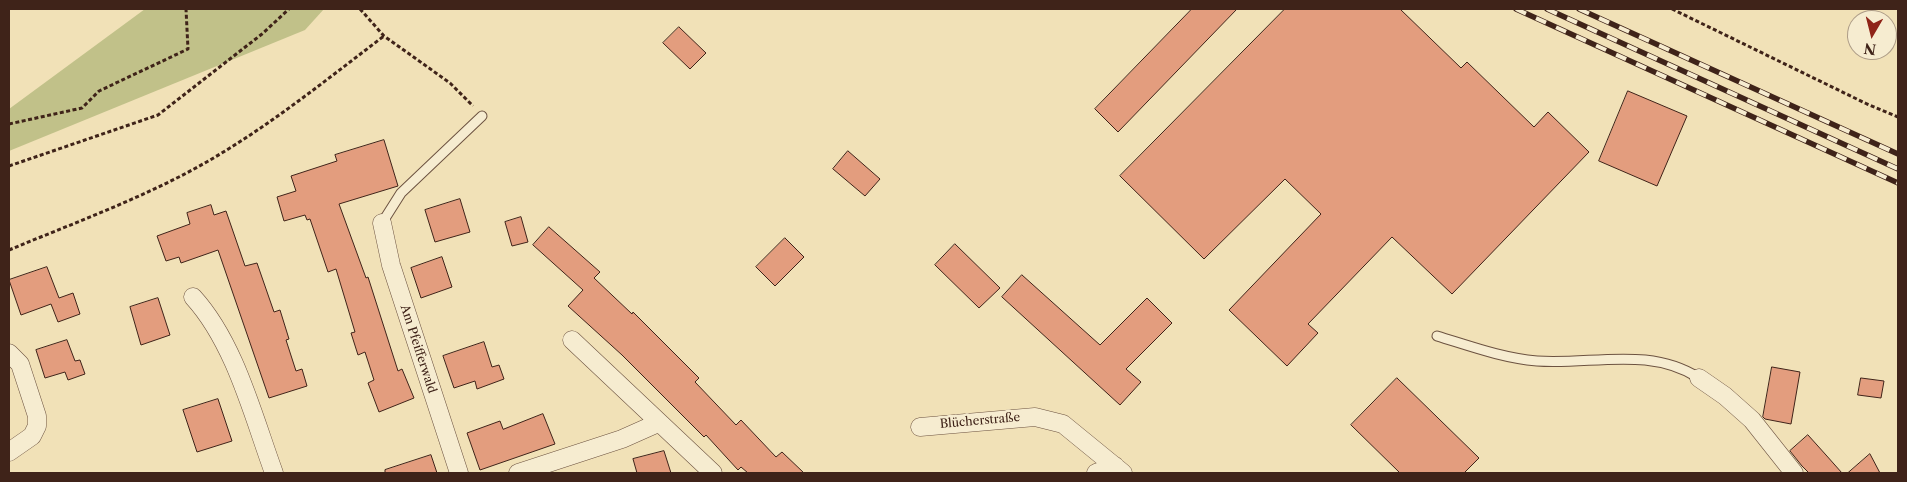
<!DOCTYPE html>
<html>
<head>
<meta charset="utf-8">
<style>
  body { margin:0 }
  #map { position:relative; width:1907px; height:482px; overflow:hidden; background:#f1e1b7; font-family:"Libre Caslon Text",serif }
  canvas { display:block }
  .frame { position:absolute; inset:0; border:10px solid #3f2319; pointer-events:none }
  .north { position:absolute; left:1847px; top:10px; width:50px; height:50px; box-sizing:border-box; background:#f6ecd0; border:1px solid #ad9c87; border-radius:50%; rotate:188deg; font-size:14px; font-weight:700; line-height:20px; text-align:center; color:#3f2319 }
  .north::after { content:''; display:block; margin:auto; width:18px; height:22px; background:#8f2418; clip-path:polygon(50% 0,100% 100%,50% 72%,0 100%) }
</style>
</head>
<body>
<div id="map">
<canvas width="1907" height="482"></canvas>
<div class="frame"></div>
<div class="north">N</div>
</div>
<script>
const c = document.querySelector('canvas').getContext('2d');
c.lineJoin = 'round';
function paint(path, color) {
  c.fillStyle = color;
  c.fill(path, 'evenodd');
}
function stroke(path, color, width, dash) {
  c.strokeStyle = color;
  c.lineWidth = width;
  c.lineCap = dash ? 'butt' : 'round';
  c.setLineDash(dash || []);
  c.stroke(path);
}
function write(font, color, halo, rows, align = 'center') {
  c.font = font + ' "Libre Caslon Text",serif';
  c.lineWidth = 5;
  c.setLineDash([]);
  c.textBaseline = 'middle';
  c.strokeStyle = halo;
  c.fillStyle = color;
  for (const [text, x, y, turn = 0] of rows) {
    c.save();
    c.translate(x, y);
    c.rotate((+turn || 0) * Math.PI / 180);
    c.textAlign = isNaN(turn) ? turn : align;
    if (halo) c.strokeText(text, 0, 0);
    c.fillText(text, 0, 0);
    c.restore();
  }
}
const green = new Path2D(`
  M145 9H324L305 30 9 151V109Z`);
const building = new Path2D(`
  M1192 9H1237L1118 132 1095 109Z
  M1285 9H1400L1461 68 1467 62 1534 127 1548 112 1589 152 1452 294 1392 237 1308 324 1318 333 1287 366 1229 310 1321 214 1285 179 1204 259 1120 176Z
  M679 27 706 53 690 69 663 43Z
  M1628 91 1687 116 1657 186 1599 161Z
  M384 140 398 186 339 204 366 278 368 277 398 371 402 369 414 398 379 412 368 383 374 380 365 352 358 355 351 333 355 332 336 269 328 272 310 219 307 220 305 215 284 221 277 197 296 191 291 176 337 161 335 155Z
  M848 151 880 179 865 196 833 169Z
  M460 199 470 232 435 242 425 210Z
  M211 205 214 215 226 211 245 266 257 263 274 312 280 310 289 339 286 340 296 371 302 369 307 386 269 398 218 250 181 263 179 257 166 261 157 236 190 224 187 213Z
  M521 217 528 242 512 246 505 222Z
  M549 227 600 272 594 278 632 314 633 312 699 378 695 382 736 425 741 420 776 457 782 452 804 473H748L741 467 738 470 706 435 704 437 622 355 568 306 583 290 533 245Z
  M785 238 804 257 775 286 756 267Z
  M955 244 1000 288 979 308 935 265Z
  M442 257 452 287 421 298 411 268Z
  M47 267 59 298 73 293 80 314 58 322 51 304 21 315 9 280Z
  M1022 275 1100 345 1147 298 1172 323 1126 369 1141 382 1120 405 1002 297Z
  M158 298 170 335 141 345 130 307Z
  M67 340 75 361 80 360 85 374 68 380 65 372 45 378 36 350Z
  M484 342 492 367 499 365 504 379 477 389 475 381 454 388 443 356Z
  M1772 367 1800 372 1791 424 1765 419 1763 417Z
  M1397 378 1479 458 1464 473H1400L1351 425Z
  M1861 378 1884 381 1881 398 1858 395Z
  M218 399 232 441 197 452 183 410Z
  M543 414 555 444 480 470 467 433 500 421 503 429Z
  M1808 435 1826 455 1842 473H1809L1802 466 1790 451Z
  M664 451 671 473H637L633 459Z
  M1870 454 1880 473H1848Z
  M431 455 437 473H385V470Z`);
const path = new Path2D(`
  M360 9 384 36 450 83 473 106
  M1672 9 1867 104 1898 117
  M9 124 82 108 99 91 188 49 186 9
  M9 166 158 115 262 34 289 9
  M9 250C69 225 137 200 194 169 262 132 322 83 384 36`);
const lane = new Path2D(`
  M382 223 401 193 482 116
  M1437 336C1470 346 1502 358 1537 361 1592 365 1649 346 1699 378`);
const street = new Path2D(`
  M382 223 391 265 459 473
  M193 297C235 343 253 416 274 473
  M572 340 713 473
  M9 353 20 364 37 416V426L32 436 9 452
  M1699 378 1725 396 1752 420 1794 473
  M920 427 1035 417 1063 424 1123 473
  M518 473 622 439 658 423
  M1096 473 1115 466`);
const rail = new Path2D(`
  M1516 9 1898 183
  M1547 9 1898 169
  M1579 9 1898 154`);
const streetNames = [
  ["Am Pfeifferwald",418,349,72],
  ["Blücherstraße",980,421,-5]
];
paint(green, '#c1c189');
paint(building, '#e39d7e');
stroke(building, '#3f2319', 1);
stroke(lane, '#6c5240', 11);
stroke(street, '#6c5240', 19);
stroke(path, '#3f2319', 3, [4, 2.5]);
stroke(lane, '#f6ecd0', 9);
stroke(street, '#f6ecd0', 18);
stroke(rail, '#3f2319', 5.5);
stroke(rail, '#f6ecd0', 4, [11]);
write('12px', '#3f2319', '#f6ecd0', streetNames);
</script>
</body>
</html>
